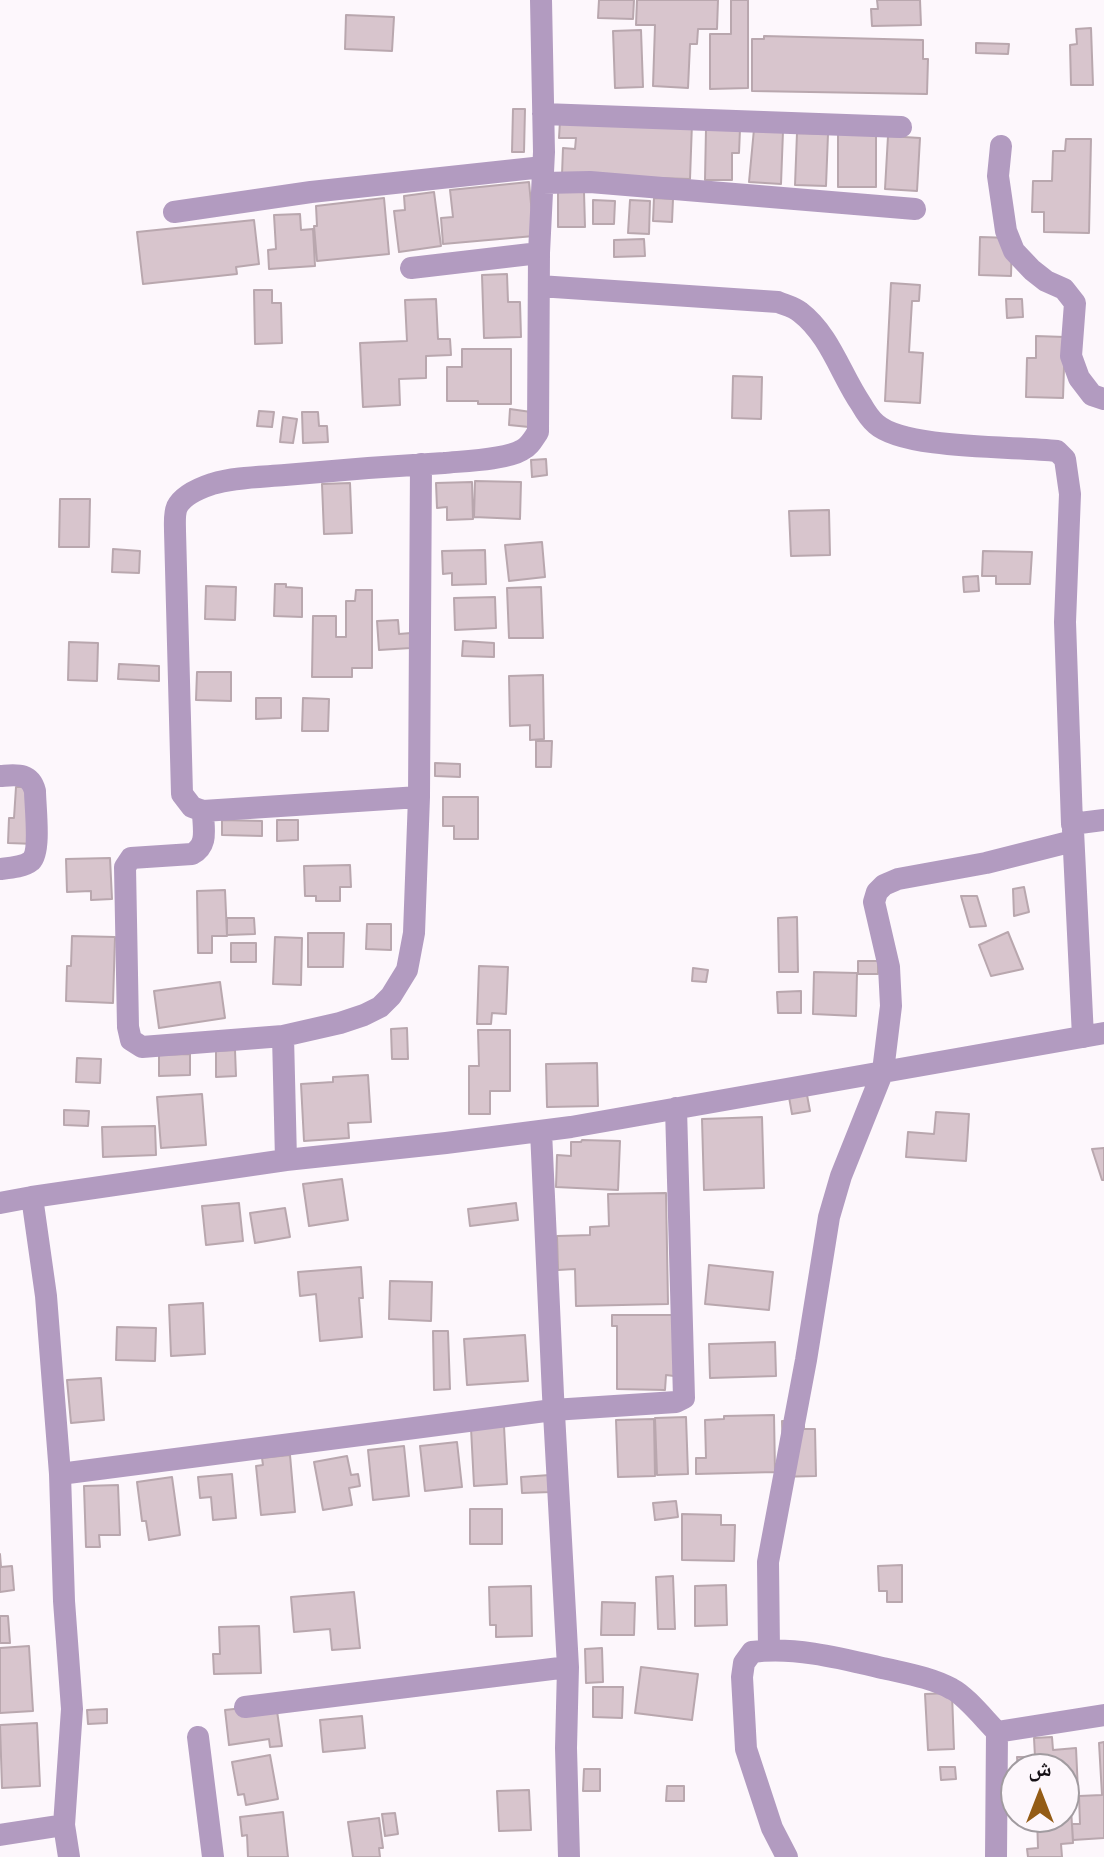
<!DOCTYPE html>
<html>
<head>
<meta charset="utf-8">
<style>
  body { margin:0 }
  #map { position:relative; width:1104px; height:1857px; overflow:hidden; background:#fdf7fc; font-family:Overpass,"Noto Naskh Arabic",sans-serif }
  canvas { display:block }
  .north { position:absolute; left:1000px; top:1753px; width:80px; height:80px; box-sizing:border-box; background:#fdf7fc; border:2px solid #a19ba0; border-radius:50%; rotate:0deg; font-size:22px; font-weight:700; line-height:32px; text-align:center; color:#161116 }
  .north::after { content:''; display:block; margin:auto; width:28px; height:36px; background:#945c16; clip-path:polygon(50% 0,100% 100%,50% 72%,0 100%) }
</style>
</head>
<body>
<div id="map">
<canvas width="1104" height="1857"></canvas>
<div class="north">ش</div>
</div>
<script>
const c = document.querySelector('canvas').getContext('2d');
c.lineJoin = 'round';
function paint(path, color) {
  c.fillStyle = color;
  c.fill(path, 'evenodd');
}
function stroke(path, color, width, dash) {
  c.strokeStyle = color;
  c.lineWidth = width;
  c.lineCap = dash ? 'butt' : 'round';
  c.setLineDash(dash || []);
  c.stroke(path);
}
const building = new Path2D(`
  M599 0H634L633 19 598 18Z
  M637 0H718L717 29H698L697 44H690L688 88 653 86 655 25H636Z
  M731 0H748V88L710 89V34H731Z
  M877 0H920L921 25 872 26 871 9H878Z
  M346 15 394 17 392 51 345 49Z
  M1091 28 1093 85H1071L1070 45 1077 44 1076 29Z
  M641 30 643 87 615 88 613 31Z
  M764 36 923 40V59H928L927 94 752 91V39H764Z
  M976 43 1009 44 1008 54 976 53Z
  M513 109H525L524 152H512Z
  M560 121 692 123 690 179 562 175 563 148 575 149 576 138H559Z
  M706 129H740L739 153H732V180H705Z
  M754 129 783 131 781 184 749 182Z
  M797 133 828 134 826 186 795 185Z
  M838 134H876V187H838Z
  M888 136 920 138 917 191 885 189Z
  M1066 139H1091L1089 233 1044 232V212H1032L1033 181H1052L1053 151H1065Z
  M529 182 534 236 443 244 441 218 453 217 450 190Z
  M434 192 441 246 399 252 394 211 405 210 404 196Z
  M558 192H584L585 227H558Z
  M384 198 389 254 317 261 314 226H317L316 206Z
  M654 198 673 199 672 222 653 221Z
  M593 200 615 201 614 224H593Z
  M630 200 650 201 649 234 628 233Z
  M300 214 301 230 313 229 315 266 269 269 268 250 276 249 274 215Z
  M254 220 259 264 236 267 237 274 143 284 137 232Z
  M980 237 1012 238 1011 276 979 275Z
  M644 239 645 256 614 257V240Z
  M507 274 508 302H520L521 337 484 338 482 275Z
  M891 283 920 285 919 301H912L909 352 923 353 920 403 885 401Z
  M254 290H272V303H281L282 343 255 344Z
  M436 299 438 339H450L451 355 426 356V378L399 379 400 405 363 407 360 343 407 341 405 300Z
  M1006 299H1022L1023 317 1007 318Z
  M1036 336 1065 337 1063 398 1026 397 1027 358H1036Z
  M462 349H511V404H478V401H447V367H462Z
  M733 376 762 377 761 419 732 418Z
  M510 409 531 412 529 427 509 425Z
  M259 411 274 412 272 427 257 426Z
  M302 412H318L319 426H327L328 442 303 443Z
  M283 417 297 419 293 443 280 442Z
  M546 459 547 475 532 477 531 460Z
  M475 481 521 482 520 519 474 517Z
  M472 482 473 519 447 520V507L437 508 436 483Z
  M350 483 352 533 324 534 322 484Z
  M60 499H90L89 547H59Z
  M829 510 830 555 791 556 789 511Z
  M542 542 545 577 509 581 505 545Z
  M113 549 140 551 139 573 112 572Z
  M485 550 486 584 452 585V573L443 574 442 551Z
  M983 551 1032 552 1030 584H996V576H982Z
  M978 576 979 591 964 592 963 577Z
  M275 584H286V587L302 588V617L274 616Z
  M206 586 236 587 235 620 205 619Z
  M541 587 543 638H509L507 588Z
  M356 590H372V668H352V677H312L313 616H336V637H346V601H355Z
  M495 597 496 628 455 630 454 598Z
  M398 620 399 634 411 633V648L379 650 377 621Z
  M463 641 494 643V657L462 656Z
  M69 642 98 643 97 681 68 680Z
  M119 664 159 666V681L118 679Z
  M197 672H231V701L196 700Z
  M543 675 544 739 530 740V725L510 726 509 676Z
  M256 698H281V718L256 719Z
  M303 698 329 699 328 731H302Z
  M536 741H552L551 767H536Z
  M435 763 460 764V777L435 776Z
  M16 787H38L36 844 8 843 9 818H14Z
  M443 797H478V839H454V826H443Z
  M222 820 262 821V836L222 835Z
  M277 820H298V840L277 841Z
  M110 858 112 899 91 900V891L67 892 66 859Z
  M350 865 351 887H340V901H316V896H305L304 866Z
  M1024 887 1029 912 1014 916 1013 889Z
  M225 890 227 936H212V953H198L197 891Z
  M961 896H977L986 926 970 927Z
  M797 917 798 972H779L778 918Z
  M227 918H254L255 934 227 935Z
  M367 924H391V950L366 949Z
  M1008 932 1023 969 991 976 979 945Z
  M308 933H344L343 967H308Z
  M72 936 115 937 113 1003 66 1001 67 966H71Z
  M275 937 302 938 301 985 273 984Z
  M231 943H256V962H231Z
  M858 961H878V974H858Z
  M479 966 508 967 506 1014 492 1013 491 1024H477Z
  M693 968 708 970 706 982 692 981Z
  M814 972 857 973 856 1016 813 1014Z
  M220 982 225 1018 159 1028 154 991Z
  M801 991V1013H778L777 992Z
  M407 1028 408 1059H392L391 1029Z
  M478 1030H510V1091H490V1114H469V1066H479Z
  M235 1050 236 1076 216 1077V1051Z
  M190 1054V1075L159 1076V1055Z
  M77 1058 101 1059 100 1083 76 1082Z
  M597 1063 598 1106 547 1107 546 1064Z
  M368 1075 371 1122 348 1123 349 1138 304 1141 301 1084 333 1082V1077Z
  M202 1094 206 1145 161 1148 157 1097Z
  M807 1095 810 1111 792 1114 789 1097Z
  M64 1110 89 1111 88 1126 64 1125Z
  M936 1112 969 1114 966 1161 906 1157 908 1132 934 1134Z
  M762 1117 764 1188 704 1190 702 1119Z
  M155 1126 156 1155 103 1157 102 1127Z
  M582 1140 620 1141 618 1190 556 1187 557 1155 571 1156V1142H581Z
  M1104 1148V1180H1102L1092 1149Z
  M342 1179 348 1220 309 1226 303 1184Z
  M666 1193 668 1304 576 1306 575 1269 558 1270 557 1236 590 1235V1227L609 1226 608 1194Z
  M239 1203 243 1241 206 1245 202 1206Z
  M516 1203 518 1220 470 1226 468 1209Z
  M285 1208 290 1237 255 1243 250 1213Z
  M709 1265 773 1272 769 1310 705 1304Z
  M361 1267 363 1298H359L362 1337 320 1341 316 1294 300 1296 298 1272Z
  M390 1281 432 1282 431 1321 389 1319Z
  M203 1303 205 1354 171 1356 169 1305Z
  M612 1315H675L674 1376 666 1375 665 1390 617 1389V1326H612Z
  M117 1327 156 1328 155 1361 116 1360Z
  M433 1331H448L450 1389 434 1390Z
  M525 1335 528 1381 467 1385 464 1339Z
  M775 1342 776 1376 710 1378 709 1344Z
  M101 1378 104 1420 71 1423 67 1380Z
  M774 1415 775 1472 696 1474V1458H706L705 1420 724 1419V1416Z
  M686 1417 688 1474 657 1475 655 1418Z
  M654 1419 655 1476 618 1477 616 1420Z
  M782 1421H804V1429H815L816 1476 775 1477V1464H783Z
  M504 1426 507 1484 474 1486 471 1428Z
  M457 1442 462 1487 425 1491 420 1446Z
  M404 1446 409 1496 373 1500 368 1450Z
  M290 1455 295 1512 261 1515 256 1466 263 1465 262 1458Z
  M347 1456 351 1475 358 1474 360 1486 349 1488 352 1505 323 1510 314 1462Z
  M232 1474 236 1518 213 1520 211 1497 200 1498 198 1477Z
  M550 1475 551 1492 522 1493 521 1477Z
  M172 1477 180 1535 149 1540 146 1521H142L137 1482Z
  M118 1485 120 1535H99L100 1547H86L84 1486Z
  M676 1501 678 1517 655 1520 653 1503Z
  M470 1509H502V1544H470Z
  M682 1514 721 1515V1525H735L734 1561 682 1560Z
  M0 1554 1 1567 12 1566 14 1590 0 1592Z
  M902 1565V1602H887V1591H879L878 1566Z
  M673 1576 675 1629H658L656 1577Z
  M726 1585 727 1625 695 1626V1586Z
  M531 1586 532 1636 496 1637V1625H490L489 1587Z
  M354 1592 360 1648 332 1650 330 1629 294 1632 291 1597Z
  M602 1602 635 1603 634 1635H601Z
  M0 1616H8L10 1643H0Z
  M259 1626 261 1673 214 1674 213 1654H220L219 1627Z
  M29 1646 33 1711 0 1713V1648Z
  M602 1648 603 1682 586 1683 585 1649Z
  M641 1667 698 1674 692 1720 635 1713Z
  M593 1687H623L622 1718 593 1717Z
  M952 1693 954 1749 928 1750 925 1694Z
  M261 1706 277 1711 282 1746 270 1747 269 1739 229 1745 225 1710Z
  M107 1709V1723L88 1724 87 1710Z
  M362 1716 365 1748 323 1752 320 1720Z
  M37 1723 40 1786 2 1788 0 1725Z
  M1052 1737 1053 1750 1076 1748 1078 1791 1064 1792V1769H1018L1017 1757H1035L1034 1738Z
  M1104 1742V1838L1073 1840 1072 1824H1080L1079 1796 1102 1795 1099 1743Z
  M270 1755 278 1799 246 1805 244 1794 238 1795 232 1762Z
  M940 1767H955L956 1779 941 1780Z
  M584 1769H600V1791H583Z
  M667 1786H684V1801H666Z
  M529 1790 531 1830 499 1831 497 1791Z
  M1064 1808H1071L1073 1843 1061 1844 1062 1857H1028L1027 1849 1038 1848 1037 1817H1064Z
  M283 1812 288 1857H248L247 1835 242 1836 240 1817Z
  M395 1813 398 1834 385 1836 382 1814Z
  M379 1818 383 1848H379L380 1857H353L348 1822Z`);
const street = new Path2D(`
  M543 114 901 127
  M1001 146 998 176 1006 231 1014 251 1032 270 1046 281 1064 289 1075 303 1071 356 1079 378 1092 395 1104 399
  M543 183 590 182 915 209
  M174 212 311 192 543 167
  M411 268 539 253
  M539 286 778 302C785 305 794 307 800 312 830 335 841 375 861 404 865 411 870 419 876 424 905 450 1016 446 1057 451L1065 459 1070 494 1065 622 1072 824 1104 820
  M421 464 419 797 203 811 192 807 182 794 175 531C175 523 174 514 177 507 183 495 200 488 212 484 235 477 261 477 285 475 338 470 391 466 444 463 464 461 505 460 522 450 530 446 533 439 538 432L539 253 544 152 541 0
  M0 776C16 775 30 772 35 791 35 805 41 852 31 861 24 867 9 868 0 869
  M203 811C203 828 209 845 192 854L131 858 125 867 128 1027 131 1040 142 1047 283 1036 340 1023 364 1015 380 1007 391 996 407 970 414 933 419 797
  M1073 830 1083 1037
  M283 1036 286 1160
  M541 1131 553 1395 568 1667 566 1748 569 1857
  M0 1203 32 1197
  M60 1474 553 1410 676 1402 684 1398 676 1108
  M769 1650 768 1562 806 1360 829 1217 841 1176 883 1071 891 1006 889 967 874 902 877 892 884 885 898 879 986 863 1073 841
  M245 1707 568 1667
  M997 1732 1104 1715
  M198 1737 213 1857
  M0 1835 64 1825
  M69 1857 64 1825 72 1709 64 1601 60 1474 46 1296 32 1197 286 1160 446 1143 571 1127 1104 1033
  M787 1857 772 1828 746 1749 742 1677 744 1663 752 1652C796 1646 844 1659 887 1669 909 1674 932 1678 952 1689 966 1696 985 1720 997 1732L996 1857`);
paint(building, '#d8c5cd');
stroke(building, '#b9a7ae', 2);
stroke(street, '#b29bc0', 22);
</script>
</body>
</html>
